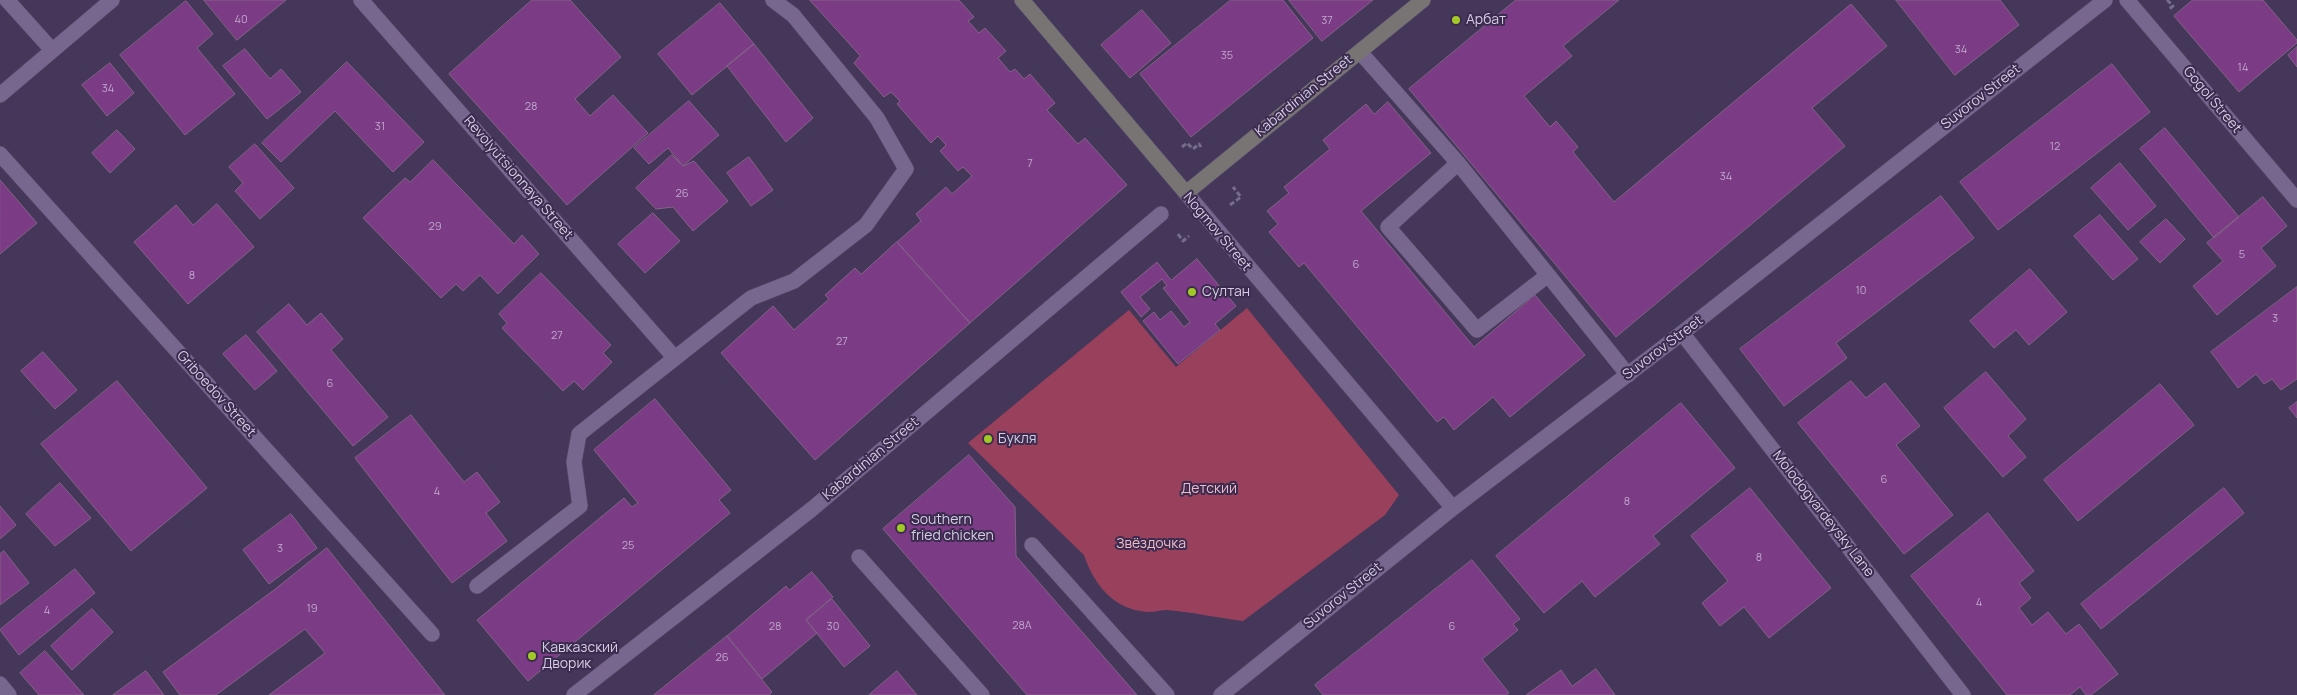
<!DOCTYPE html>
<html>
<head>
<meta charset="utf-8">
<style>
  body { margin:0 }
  canvas { display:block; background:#45375a }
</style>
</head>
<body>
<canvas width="2297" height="695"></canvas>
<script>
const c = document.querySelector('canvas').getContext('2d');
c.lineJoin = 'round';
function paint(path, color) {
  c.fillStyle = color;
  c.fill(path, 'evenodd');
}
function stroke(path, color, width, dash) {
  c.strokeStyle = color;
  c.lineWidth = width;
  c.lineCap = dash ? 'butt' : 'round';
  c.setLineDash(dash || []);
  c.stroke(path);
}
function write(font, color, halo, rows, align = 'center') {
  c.font = font + ' Manrope,sans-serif';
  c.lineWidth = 4;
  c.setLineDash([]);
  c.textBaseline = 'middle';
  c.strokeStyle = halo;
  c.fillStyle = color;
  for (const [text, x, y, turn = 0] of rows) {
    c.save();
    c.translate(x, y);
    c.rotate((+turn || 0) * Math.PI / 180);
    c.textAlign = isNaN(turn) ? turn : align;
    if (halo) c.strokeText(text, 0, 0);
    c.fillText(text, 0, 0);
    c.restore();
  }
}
const green = new Path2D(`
  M1247 308 1399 495 1385 515 1243 621C1218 618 1193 612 1167 610 1161 610 1155 612 1148 612 1114 610 1094 585 1084 555L968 443 1129 310 1176 367Z`);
const building = new Path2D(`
  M204 0H286L237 40Z
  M532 0H570L621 57 575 99 590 116 613 95 648 133 567 205 449 74Z
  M810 0H959L974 17 968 21 979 33 985 28 1006 51 998 58 1010 72 1015 69 1024 79 1030 74 1055 103 1047 110 1078 144 1085 138 1127 185 970 323 897 242 921 221 916 214 946 187 952 194 972 176 963 167 958 171 940 151 946 145 938 136 931 143 897 104 900 101 891 92 884 97 854 63 860 56Z
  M1231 0H1283L1313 38 1191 137 1140 74Z
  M1289 0H1373L1322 41Z
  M1516 0H1619L1563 46 1572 56 1524 96 1550 127 1556 121 1578 147 1573 152 1614 202 1851 4 1887 46 1812 108 1845 146 1616 337 1409 89Z
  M1896 0H2000L2019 25 1955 75Z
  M2193 0H2263L2297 40V43L2239 92 2174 16Z
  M186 1 213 34 197 48 235 94 185 135 120 55Z
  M720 3 754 44 692 95 658 54Z
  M1142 10 1171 43 1130 78 1101 45Z
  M754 44 813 118 786 142 727 66Z
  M2297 47V67L2288 55Z
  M245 49 270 79 281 69 301 92 267 119 223 66Z
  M347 62 424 142 393 172 335 111 281 162 262 143Z
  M110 63 134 93 107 116 82 85Z
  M2112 64 2150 112 1998 230 1960 182Z
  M689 101 719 135 683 166 668 148 649 164 634 148Z
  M1388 102 1431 153 1361 211 1474 347 1535 295 1585 355 1510 417 1493 397 1454 430 1444 417 1437 422 1304 263 1299 267 1269 232 1278 224 1267 211 1289 193 1284 187 1330 149 1323 140 1366 104 1374 114Z
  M2165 128 2239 217 2214 238 2140 149Z
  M117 130 135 149 110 173 92 153Z
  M255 144 294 188 260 219 235 191 243 183 229 167Z
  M672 155 683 166 694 161 728 201 693 231 673 207 656 209 636 188Z
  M749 157 773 190 751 206 727 173Z
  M433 160 514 244 522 235 539 254 498 294 480 275 463 291 456 284 441 298 363 218 405 178 410 182Z
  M2120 163 2156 206 2128 230 2091 188Z
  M0 180 37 223 0 254Z
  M1941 196 1974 238 1836 343 1847 358 1784 406 1740 349Z
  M2263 197 2287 226 2261 248 2276 266 2217 315 2193 286 2223 261 2207 243Z
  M217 204 254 247 188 304 134 242 176 205 193 225Z
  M653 213 680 241 645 273 618 244Z
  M2100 215 2138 259 2113 280 2074 236Z
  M2166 219 2185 239 2160 263 2140 242Z
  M897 242 970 323 815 460 721 353 773 306 794 330 829 299 825 295 855 268 861 274Z
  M1197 259 1236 306 1215 324 1220 330 1178 364 1143 321 1154 312 1160 320 1171 311 1184 327 1190 322 1163 288 1167 286 1162 279 1140 297 1150 309 1141 317 1121 292 1157 262 1171 280Z
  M2030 269 2067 312 2029 345 2016 330 1994 348 1970 321Z
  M541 273 611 345 603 353 612 362 583 390 574 381 563 391 502 328 507 323 499 314Z
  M2297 287V379L2281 390 2272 379 2264 384 2256 374 2238 388 2211 352Z
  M289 304 307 325 321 313 343 339 331 350 388 417 353 446 257 332Z
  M246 335 277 371 255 390 223 354Z
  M43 352 77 390 55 409 21 371Z
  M1986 372 2026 419 2008 436 2026 457 2003 477 1944 408Z
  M117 381 207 488 131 551 41 444Z
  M1851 381 1866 398 1885 383 1920 426 1896 445 1953 515 1904 554 1798 423Z
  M2160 384 2194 425 2078 521 2044 480Z
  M655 399 731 490 719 500 730 513 528 681 477 620 624 498 632 507 638 503 594 450Z
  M2297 402V418L2289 408Z
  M1681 403 1735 468 1653 536 1660 544 1595 597 1582 581 1544 613 1496 556Z
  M411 415 464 482 477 472 500 502 486 513 507 541 452 583 355 458Z
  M969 455 1015 507 1016 556 1137 695H1027L883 529Z
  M60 483 91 518 55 546 26 514Z
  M1750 488 1831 588 1769 638 1744 607 1720 626 1702 603 1728 581 1691 536Z
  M2224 488 2244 513 2101 629 2081 604Z
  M0 506 16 525 0 539Z
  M1988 513 2034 571 2019 583 2031 598 2019 608 2032 625 2048 612 2066 634 2079 624 2118 674 2091 695H2086L2080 687 2070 695H2007L1911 576Z
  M291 514 317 548 269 584 243 550Z
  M327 548 445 695H269L325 653 305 629 216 695H180L163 672 274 590Z
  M4 551 29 583 0 605V554Z
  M1472 560 1520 619 1513 624 1518 630 1482 659 1509 693 1506 695H1323L1315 685Z
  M75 569 95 593 19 655 0 630Z
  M812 572 833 597 806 620 817 633 762 679 727 636 786 586 789 590Z
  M832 599 870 646 844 667 806 620Z
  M92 609 113 632 72 670 51 646Z
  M727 636 772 692 769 695H654Z
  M45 651 84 695H39L20 673Z
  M1596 669 1615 695H1526L1561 670 1572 686Z
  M146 671 164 695H113Z
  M897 671 917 695H869Z`);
const path = new Path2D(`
  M2167 0 2173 6 2168 10
  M1182 147 1187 143 1193 149 1199 144 1201 147
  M1230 205 1241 197 1233 187
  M1178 234 1183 241 1189 236`);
const lane = new Path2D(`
  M7 0 52 50
  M1360 52 1458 163
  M1548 275 1458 163 1388 227 1477 330 1548 275 1628 375
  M1032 545 1167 695
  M477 586 580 506 574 462 579 434 751 298 794 281 866 225 906 169 877 118 793 15 773 0`);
const street = new Path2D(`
  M361 0 674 357
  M2127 0 2297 200
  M0 95 112 0
  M0 154 432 634
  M1186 193 1453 508
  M1682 333 1963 695
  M859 557 982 695
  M0 684 9 695
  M574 695 812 509 1161 214
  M1221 695 1453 508 1682 333 2105 0`);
const secondary = new Path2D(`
  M1022 0 1186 193 1423 0`);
const markers = [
  [1456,20,5,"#a3c926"],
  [1192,292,5,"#a3c926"],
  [988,439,5,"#a3c926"],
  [901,528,5,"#a3c926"],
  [532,656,5,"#a3c926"]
];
const numberNames = [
  ["40",241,20],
  ["37",1327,21],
  ["34",1961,50],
  ["35",1227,56],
  ["14",2243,68],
  ["34",108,89],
  ["28",531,107],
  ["31",380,127],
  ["12",2055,147],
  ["7",1030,164],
  ["34",1726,177],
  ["26",682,194],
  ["29",435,227],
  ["5",2242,255],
  ["6",1356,265],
  ["8",192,276],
  ["10",1861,291],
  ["3",2275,319],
  ["27",557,336],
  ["27",842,342],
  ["6",330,384],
  ["6",1884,480],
  ["4",437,492],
  ["8",1627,502],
  ["25",628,546],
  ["3",280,549],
  ["8",1759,558],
  ["4",1979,603],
  ["19",312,609],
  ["4",47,611],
  ["28А",1022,626],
  ["28",775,627],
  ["30",833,627],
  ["6",1452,627],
  ["26",722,658]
];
const poiNames = [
  ["Арбат",1466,20],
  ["Султан",1202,292],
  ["Букля",998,439],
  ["Southern",911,520],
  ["fried chicken",911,536],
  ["Кавказский",542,648],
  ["Дворик",542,664]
];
const streetNames = [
  ["Kabardinian Street",1304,96,-39],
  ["Suvorov Street",1981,97,-38],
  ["Gogol Street",2212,100,50],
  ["Revolyutsionnaya Street",518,178,49],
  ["Nogmov Street",1217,232,50],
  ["Suvorov Street",1663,348,-37],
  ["Griboedov Street",216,394,48],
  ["Kabardinian Street",871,459,-40],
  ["Molodogvardeysky Lane",1823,514,52],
  ["Suvorov Street",1343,596,-39]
];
const parkNames = [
  ["Детский",1209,489],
  ["Звёздочка",1151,544]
];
paint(green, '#98405c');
paint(building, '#7c3b85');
stroke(building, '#816385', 1);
stroke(lane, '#5f5270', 16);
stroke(street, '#5f5270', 16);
stroke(secondary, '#5f5270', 16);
stroke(path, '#776c8a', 3, [5, 2.5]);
stroke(lane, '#77678f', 15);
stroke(street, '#77678f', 15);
stroke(secondary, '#787473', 15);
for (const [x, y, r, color] of markers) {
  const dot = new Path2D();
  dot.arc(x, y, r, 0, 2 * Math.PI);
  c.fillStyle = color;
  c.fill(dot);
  stroke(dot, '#3b2c4f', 2);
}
write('11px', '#bfa8cc', null, numberNames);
write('14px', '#d5cde3', '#3b2c4f', poiNames, 'left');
write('14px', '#d5cde3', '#3b2c4f', streetNames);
write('14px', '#f1bac7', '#3b2c4f', parkNames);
</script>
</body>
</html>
